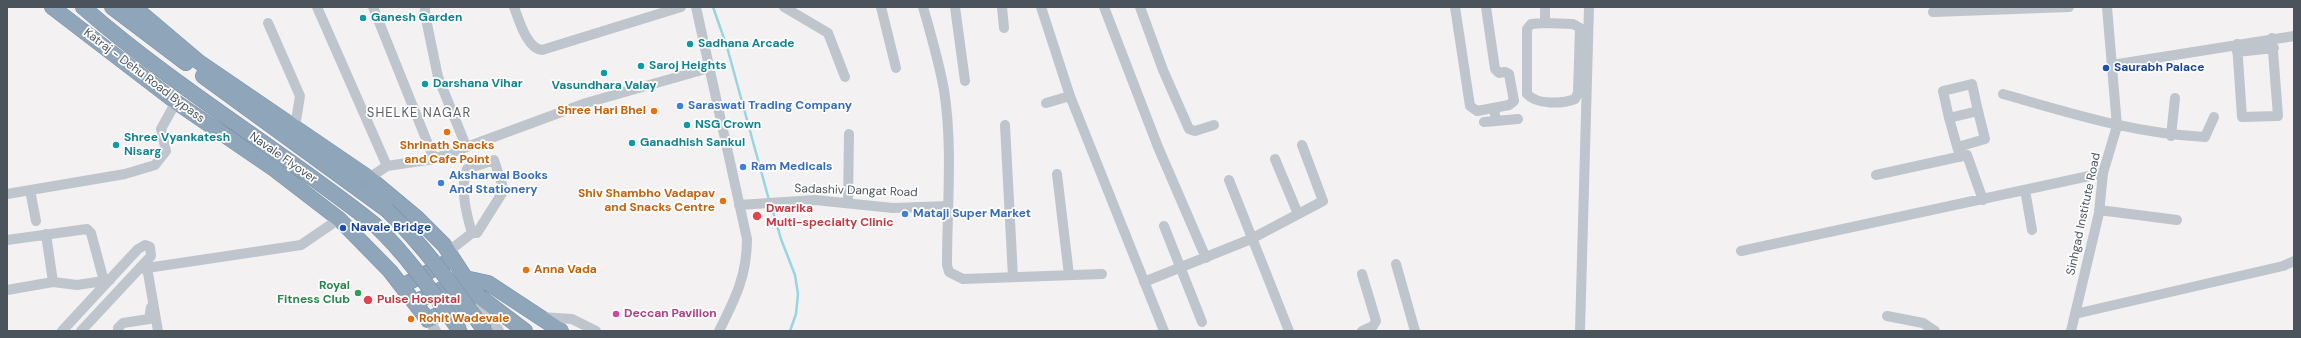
<!DOCTYPE html>
<html>
<head>
<meta charset="utf-8">
<style>
  body { margin:0 }
  #map { position:relative; width:2301px; height:338px; overflow:hidden; background:#f3f1f1; font-family:"DM Sans",sans-serif }
  canvas { display:block }
  .frame { position:absolute; inset:0; border:8px solid #4b545c; pointer-events:none }
</style>
</head>
<body>
<div id="map">
<canvas width="2301" height="338"></canvas>
<div class="frame"></div>
</div>
<script>
const c = document.querySelector('canvas').getContext('2d');
c.lineJoin = 'round';
function stroke(path, color, width, dash) {
  c.strokeStyle = color;
  c.lineWidth = width;
  c.lineCap = dash ? 'butt' : 'round';
  c.setLineDash(dash || []);
  c.stroke(path);
}
function write(font, color, halo, rows, align = 'center') {
  c.font = font + ' "DM Sans",sans-serif';
  c.lineWidth = 3.5;
  c.setLineDash([]);
  c.textBaseline = 'middle';
  c.strokeStyle = halo;
  c.fillStyle = color;
  for (const [text, x, y, turn = 0] of rows) {
    c.save();
    c.translate(x, y);
    c.rotate((+turn || 0) * Math.PI / 180);
    c.textAlign = isNaN(turn) ? turn : align;
    if (halo) c.strokeText(text, 0, 0);
    c.fillText(text, 0, 0);
    c.restore();
  }
}
const stream = new Path2D(`
  M713 7 727 47 769 200
  M771 205 781 239 795 275 798 294 796 314 790 331`);
const minor = new Path2D(`
  M317 7 387 166
  M373 7 434 159
  M425 7V14L438 77 466 146
  M514 7C519 20 527 49 542 50L681 7
  M696 7 747 239C747 276 735 299 719 331
  M784 7 828 33 845 77
  M881 7 896 68
  M923 7C931 35 939 62 944 90 953 147 947 207 947 265L949 272 963 279 1102 274
  M955 7 965 81
  M1002 7 1004 28
  M1041 7 1070 96 1164 331
  M1104 7 1158 147 1206 258
  M1140 7 1163 70 1189 129 1195 131 1214 125
  M1455 7 1470 106 1477 111 1509 105 1514 101 1509 74 1505 72 1499 73 1495 69 1486 7
  M1545 7V23
  M1933 12 2069 7
  M268 23 300 96 295 127
  M1545 23 1573 24 1580 28 1578 93 1575 99C1562 104 1537 105 1527 94V29L1531 24Z
  M2237 44 2242 117 2278 116 2272 38
  M2237 52 2274 48
  M2112 65 2294 36
  M2003 94C2070 113 2135 134 2205 137L2214 117
  M1046 103 1070 96
  M1949 118 1943 91 1972 84 1978 111
  M1496 121 1518 119
  M1484 122 1496 121 1494 108
  M1005 125 1013 277
  M2171 136 2175 98
  M1958 147 1985 139 1978 111 1949 118 1960 157
  M1275 159 1298 214
  M1057 174 1069 275
  M1876 175 1967 155 1983 200
  M369 178 387 166 434 159 586 103 709 68
  M1229 180 1289 331
  M30 190 36 221
  M2025 190 2032 230
  M7 194 125 174 155 165 166 151 161 129 176 102
  M848 203 849 134
  M739 205 815 200 893 208 948 206
  M2099 210 2177 220
  M1164 226 1202 322
  M46 234 53 282
  M7 240 87 229 91 233 104 281
  M449 251 472 233H477L504 190 494 160 467 169C460 189 466 213 472 233
  M1741 251 2103 173
  M1396 264 1415 331
  M147 267 158 331
  M140 269 301 245 339 219
  M1362 274 1376 321 1373 326 1362 331
  M1144 282 1251 239 1323 201 1302 145
  M7 290 53 282 77 285 110 280
  M480 301 499 331
  M2075 314 2283 266 2294 261
  M1887 316 1923 323 1935 331
  M541 317 572 319 596 331
  M428 320 436 331
  M62 331 138 249 145 245 150 247 151 256 81 331
  M118 331V328L123 323 149 319 151 307
  M1580 331 1589 7
  M2071 331 2099 213 2103 173 2117 126 2107 7`);
const highway = new Path2D(`
  M52 7 176 102 274 169 339 219 390 271 428 320 476 294
  M83 7C174 87 279 149 374 224
  M112 7 186 63
  M134 7 199 62 369 178 417 218 444 245 476 294 525 331
  M203 76 387 210
  M402 286 449 261
  M415 302 465 278 488 283 561 331`);
const highwayBridge = new Path2D(`
  M387 210C425 247 454 288 485 331
  M374 224C408 256 433 293 460 331`);
const markers = [
  [363,18,4,"#0f9aa8"],
  [690,44,4,"#0f9aa8"],
  [641,66,4,"#0f9aa8"],
  [2106,68,4,"#1a4fb4"],
  [604,73,4,"#0f9aa8"],
  [425,84,4,"#0f9aa8"],
  [680,106,4,"#3f7fe0"],
  [654,111,4,"#e8710a"],
  [687,125,4,"#0f9aa8"],
  [447,132,4,"#e8710a"],
  [632,143,4,"#0f9aa8"],
  [116,145,4,"#0f9aa8"],
  [743,167,4,"#3f7fe0"],
  [441,183,4,"#3f7fe0"],
  [723,201,4,"#e8710a"],
  [905,214,4,"#3f7fe0"],
  [757,216,5,"#e0444e"],
  [343,228,4,"#1a4fb4"],
  [526,270,4,"#e8710a"],
  [358,293,4,"#2e9e5b"],
  [368,300,5,"#e0444e"],
  [616,314,4,"#d1479c"],
  [411,319,4,"#e8710a"]
];
const cultureNames = [
  ["Ganesh Garden",371,18],
  ["Sadhana Arcade",698,44],
  ["Saroj Heights",649,66],
  ["Darshana Vihar",433,84],
  ["Vasundhara Valay",604,86,"center"],
  ["NSG Crown",695,125],
  ["Shree Vyankatesh",124,138],
  ["Nisarg",124,152],
  ["Ganadhish Sankul",640,143]
];
const transitNames = [
  ["Saurabh Palace",2114,68],
  ["Navale Bridge",351,228]
];
const streetNames = [
  ["Katraj - Dehu Road Bypass",144,76,37],
  ["Navale Flyover",283,158,35],
  ["Sadashiv Dangat Road",856,191,2],
  ["Sinhgad Institute Road",2084,214,-78]
];
const shopNames = [
  ["Saraswati Trading Company",688,106],
  ["Ram Medicals",751,167],
  ["Aksharwal Books",449,176],
  ["And Stationery",449,190],
  ["Mataji Super Market",913,214]
];
const foodNames = [
  ["Shree Hari Bhel",646,111],
  ["Shrinath Snacks",447,146,"center"],
  ["and Cafe Point",447,160,"center"],
  ["Shiv Shambho Vadapav",715,194],
  ["and Snacks Centre",715,208],
  ["Anna Vada",534,270,"left"],
  ["Rohit Wadevale",419,319,"left"]
];
const healthNames = [
  ["Dwarika",766,209],
  ["Multi-specialty Clinic",766,223],
  ["Pulse Hospital",377,300]
];
const leisureNames = [
  ["Royal",350,286],
  ["Fitness Club",350,300]
];
const hotelNames = [
  ["Deccan Pavilion",624,314]
];
const neighbourhoodNames = [
  ["SHELKE NAGAR",419,114]
];
stroke(stream, '#98d5e2', 2.5);
stroke(highway, '#7a90a5', 16);
stroke(minor, '#bec5cc', 10);
stroke(highway, '#8fa5b9', 15);
stroke(highwayBridge, '#7a90a5', 16, []);
stroke(highwayBridge, '#8fa5b9', 15);
for (const [x, y, r, color] of markers) {
  const dot = new Path2D();
  dot.arc(x, y, r, 0, 2 * Math.PI);
  c.fillStyle = color;
  c.fill(dot);
  stroke(dot, '#fff', 1.5);
}
write('bold 12px', '#0d838f', '#fff', cultureNames, 'left');
write('bold 12px', '#164399', '#fff', transitNames, 'left');
write('12px', '#4b545c', '#fff', streetNames);
write('bold 12px', '#366cbe', '#fff', shopNames, 'left');
write('bold 12px', '#c56008', '#fff', foodNames, 'right');
write('bold 12px', '#be3a42', '#fff', healthNames, 'left');
write('bold 12px', '#27864d', '#fff', leisureNames, 'right');
write('bold 12px', '#b23c85', '#fff', hotelNames, 'left');
c.letterSpacing = '1px';
write('13px', '#5e6165', '#fff', neighbourhoodNames);
c.letterSpacing = '0px';
</script>
</body>
</html>
